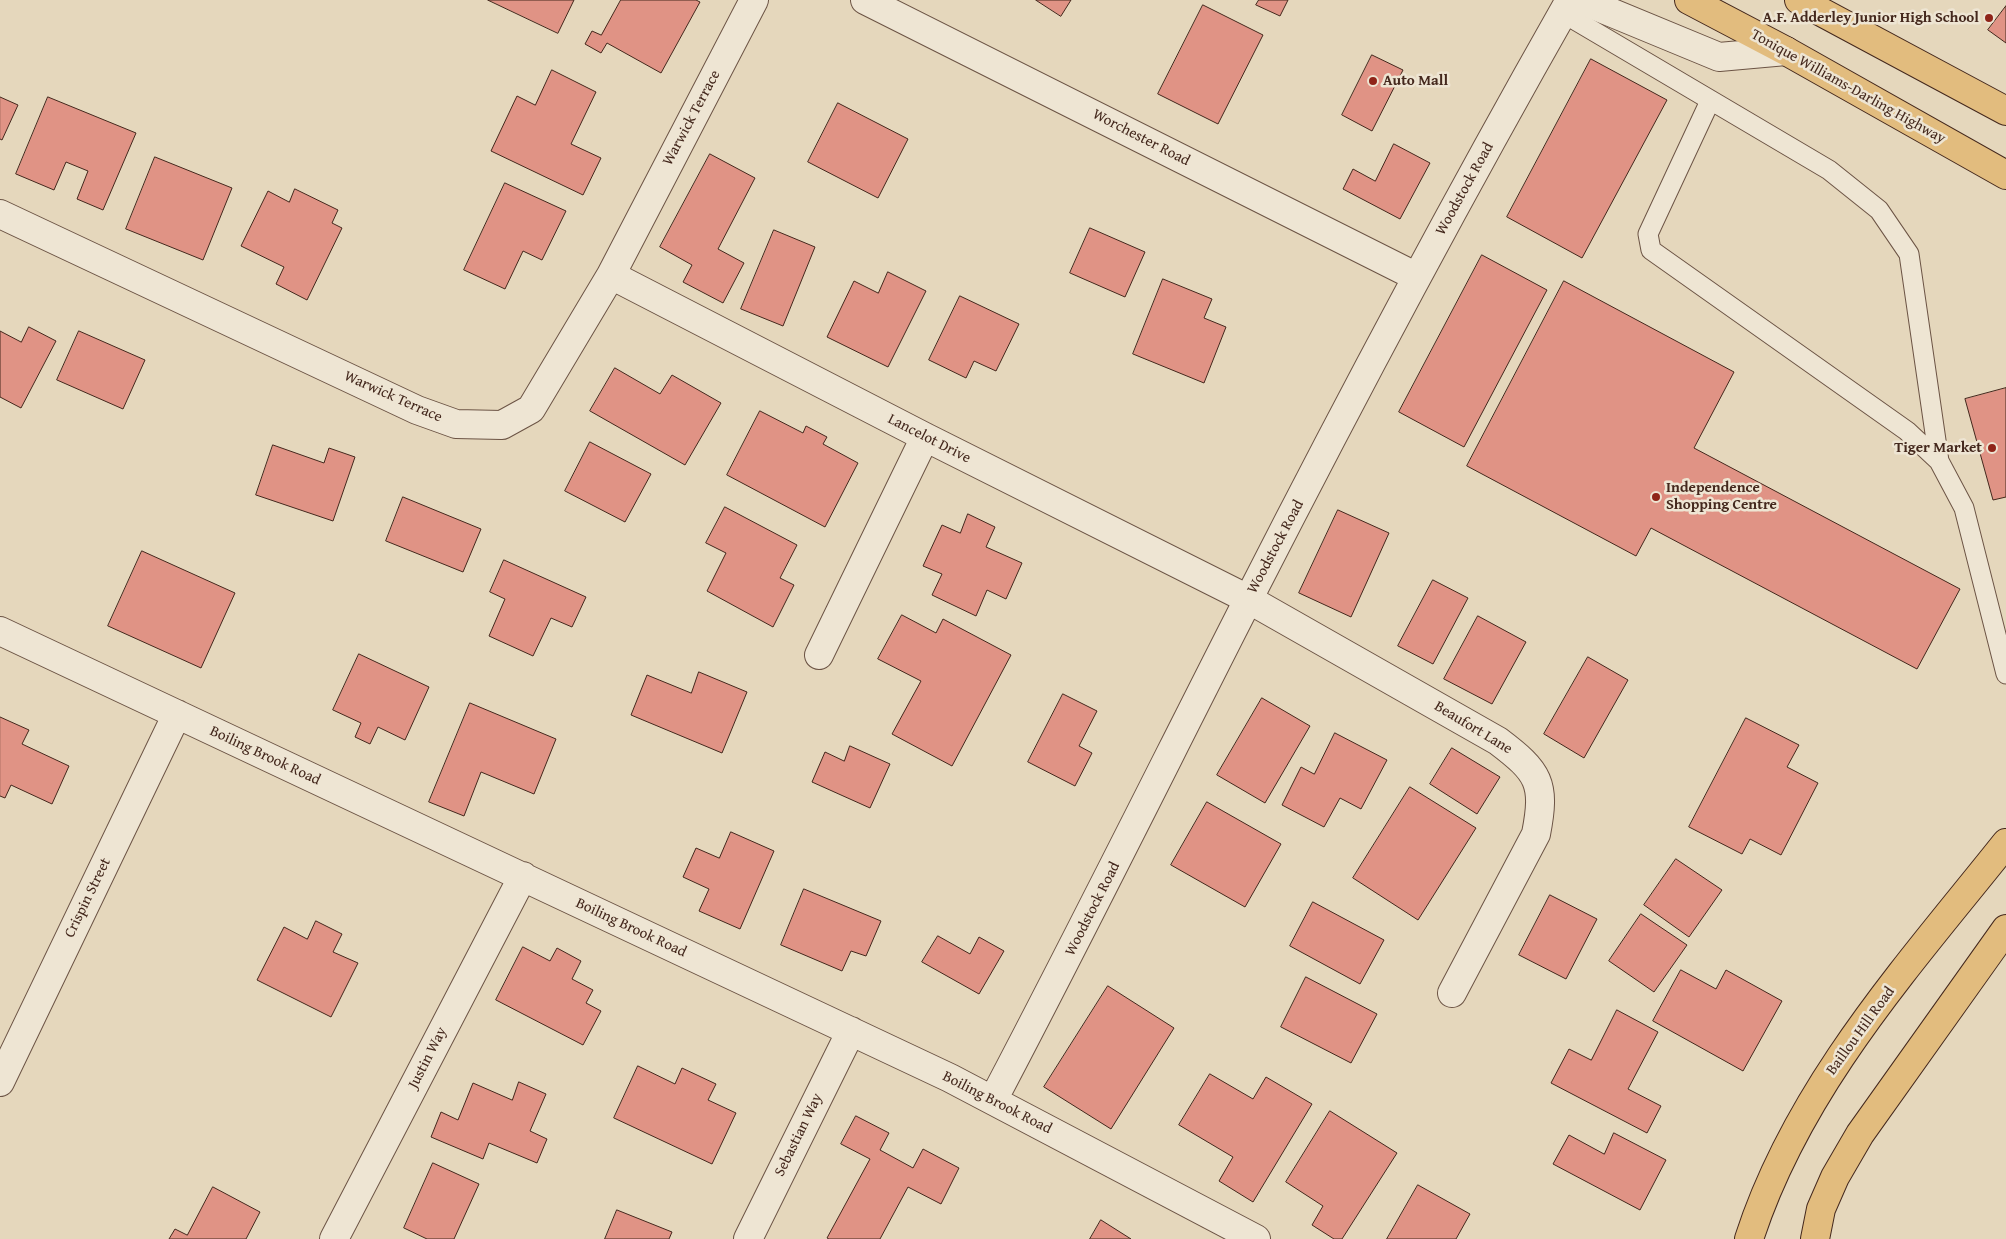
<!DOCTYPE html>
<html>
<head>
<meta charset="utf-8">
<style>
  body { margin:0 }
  canvas { display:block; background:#e5d7bc }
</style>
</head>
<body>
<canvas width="2006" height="1239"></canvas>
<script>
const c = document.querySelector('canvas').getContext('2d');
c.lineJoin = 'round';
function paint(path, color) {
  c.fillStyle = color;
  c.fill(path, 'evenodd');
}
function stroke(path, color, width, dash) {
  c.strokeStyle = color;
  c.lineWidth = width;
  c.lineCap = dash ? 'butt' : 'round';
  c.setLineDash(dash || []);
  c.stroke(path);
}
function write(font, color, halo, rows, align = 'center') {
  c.font = font + ' "Gentium Book Plus",serif';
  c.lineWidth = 5;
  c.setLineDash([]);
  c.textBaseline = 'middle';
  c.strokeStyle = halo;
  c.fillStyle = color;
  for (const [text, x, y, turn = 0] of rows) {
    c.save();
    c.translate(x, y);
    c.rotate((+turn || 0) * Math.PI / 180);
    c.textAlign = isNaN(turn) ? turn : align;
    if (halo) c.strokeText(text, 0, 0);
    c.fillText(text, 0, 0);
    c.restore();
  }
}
const building = new Path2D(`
  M488 0H574L558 33Z
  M621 0H696L700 2 661 73 607 43 601 53 585 44 592 31 601 35Z
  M1036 0H1071L1061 16Z
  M1259 0H1288L1280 16 1256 5Z
  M1203 5 1263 35 1218 124 1158 94Z
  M2006 6V43L1988 30Z
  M1372 55 1403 70 1372 131 1342 115Z
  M1591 59 1667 100 1582 258 1507 217Z
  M552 70 596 92 571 144 601 158 583 195 491 151 517 96 535 105Z
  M0 97 18 105 2 140 0 139Z
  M48 97 136 133 103 210 77 199 88 171 66 162 54 190 16 174Z
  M838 103 908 139 878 198 808 162Z
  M1394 144 1430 163 1400 219 1343 189 1353 169 1375 181Z
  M710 154 755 178 718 249 744 263 723 303 683 282 692 265 660 247Z
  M155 157 232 188 203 260 126 229Z
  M505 183 566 211 542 260 523 251 505 289 464 270Z
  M295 189 338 210 332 223 342 228 307 300 276 284 284 267 241 246 268 191 289 202Z
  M1090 228 1145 252 1125 297 1070 273Z
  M774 230 815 247 783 326 741 309Z
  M1482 255 1547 290 1464 447 1399 412Z
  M888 272 926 291 888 367 827 337 854 281 878 293Z
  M1163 279 1212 299 1204 318 1226 327 1204 383 1133 354Z
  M1564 281 1734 372 1694 448 1960 589 1917 669 1651 528 1636 556 1467 466Z
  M960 296 1019 324 996 371 974 361 966 378 929 360Z
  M29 327 56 341 21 408 0 397V331L21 342Z
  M79 331 145 360 123 409 57 380Z
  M615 368 660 394 672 375 721 403 685 465 590 411Z
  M2006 388V497L1993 500 1965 399Z
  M760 411 803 433 806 426 827 437 823 444 858 463 825 527 727 475Z
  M590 442 651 474 625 522 565 491Z
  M273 445 324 463 329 448 355 457 333 521 256 495Z
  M403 497 481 529 463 572 386 541Z
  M725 507 797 545 780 578 794 585 773 627 707 591 726 553 706 543Z
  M1338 510 1389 533 1351 617 1299 593Z
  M968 514 995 527 986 547 1022 563 1006 599 987 590 976 616 932 595 942 574 923 566 942 525 960 533Z
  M142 551 235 593 201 668 108 626Z
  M504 560 586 597 572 627 551 618 533 656 489 636 505 599 490 592Z
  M1433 580 1468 598 1433 664 1398 646Z
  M902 615 936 633 943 619 1011 655 952 766 892 734 921 681 878 659Z
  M1478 616 1526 642 1492 704 1444 679Z
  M359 654 429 687 405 740 378 727 370 744 355 737 361 723 333 710Z
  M1588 657 1628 680 1584 758 1544 734Z
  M699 672 747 692 722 753 631 715 647 675 691 693Z
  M1063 694 1097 711 1079 746 1092 753 1075 786 1028 762Z
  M1262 698 1310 726 1265 803 1217 775Z
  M470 703 556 739 534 794 481 772 464 816 429 802Z
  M0 717 29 730 22 744 69 766 52 804 11 785 5 798 0 796Z
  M1746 718 1799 745 1787 767 1818 783 1781 855 1750 839 1742 854 1689 827Z
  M1335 733 1387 760 1361 809 1340 798 1324 827 1282 805 1301 767 1314 774Z
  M850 746 890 764 870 808 812 782 825 752 844 761Z
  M1452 748 1500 777 1477 814 1430 784Z
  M1410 787 1476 828 1418 920 1353 878Z
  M1207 802 1281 844 1245 907 1171 865Z
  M731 832 774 851 740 929 699 911 709 889 683 877 696 848 719 858Z
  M1676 859 1722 890 1689 937 1644 905Z
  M804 889 881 921 866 956 851 951 842 971 781 945Z
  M1550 895 1597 919 1566 979 1519 955Z
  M1313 902 1384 940 1360 984 1290 946Z
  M1641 914 1687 945 1654 992 1609 961Z
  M316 921 342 934 333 952 358 963 331 1017 257 980 284 927 307 939Z
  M938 936 970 954 979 937 1004 951 979 994 922 962Z
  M523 947 550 961 557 948 581 961 572 979 593 990 586 1003 601 1011 583 1045 496 1000Z
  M1681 970 1716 989 1726 970 1782 1001 1743 1071 1653 1021Z
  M1306 977 1377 1014 1351 1063 1281 1027Z
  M1108 986 1174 1028 1111 1129 1044 1087Z
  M1617 1010 1658 1032 1628 1089 1661 1106 1647 1133 1551 1083 1569 1049 1591 1060Z
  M638 1066 675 1084 682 1068 716 1084 708 1100 736 1113 712 1164 614 1118Z
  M1210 1074 1253 1099 1266 1077 1312 1104 1253 1202 1219 1181 1233 1157 1179 1125Z
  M519 1082 546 1094 530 1131 547 1139 537 1163 489 1143 483 1159 431 1137 441 1112 458 1120 473 1083 512 1100Z
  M1330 1111 1397 1153 1342 1239H1334L1312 1225 1323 1206 1286 1182Z
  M856 1116 889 1133 880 1150 913 1168 923 1149 959 1168 941 1204 908 1187 880 1239H829L827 1238 870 1159 841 1144Z
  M1614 1133 1666 1160 1640 1210 1553 1164 1569 1135 1604 1154Z
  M433 1163 479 1184 454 1239H427L404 1228Z
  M1418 1185 1470 1214 1456 1239H1387Z
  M213 1187 260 1212 246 1239H169L175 1229 187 1235Z
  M617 1210 672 1232 669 1239H605Z
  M1101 1220 1131 1239H1090Z`);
const lane = new Path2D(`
  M1563 13 1829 170 1879 210 1909 254 1939 461
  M1710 101 1648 234 1651 250 1907 431 1939 461 1964 508 2006 674`);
const street = new Path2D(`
  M865 0 1417 277
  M1581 0 1719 57 1786 51
  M0 214 417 410 456 424 502 425 531 409 611 275 754 0
  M611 275 925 437 1248 599 1498 741C1539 772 1546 783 1536 834L1452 993
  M0 631 950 1078 1256 1239
  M819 655 925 437
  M0 1082 177 714
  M993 1100C1080 935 1163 767 1248 600 1351 398 1458 197 1570 0
  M334 1239 523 876
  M748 1239 851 1031`);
const primary = new Path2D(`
  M1749 1239C1798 1087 1908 966 2006 843
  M1815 1239 1821 1209 1835 1177 1860 1134 2006 929`);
const highway = new Path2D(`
  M1689 0 1786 51 2006 175
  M1799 0 2006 111`);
const markers = [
  [1989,18,5,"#8f2418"],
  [1373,81,5,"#8f2418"],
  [1992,448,5,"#8f2418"],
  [1656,497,5,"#8f2418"]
];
const poiNames = [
  ["A.F. Adderley Junior High School",1979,18],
  ["Auto Mall",1383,81,"left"],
  ["Tiger Market",1982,448],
  ["Independence",1666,488,"left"],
  ["Shopping Centre",1666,505,"left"]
];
const streetNames = [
  ["Tonique Williams-Darling Highway",1848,87,29],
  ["Warwick Terrace",692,118,-62],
  ["Worchester Road",1141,138,27],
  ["Woodstock Road",1465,189,-61],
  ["Warwick Terrace",393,397,24],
  ["Lancelot Drive",929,439,27],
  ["Woodstock Road",1276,547,-62],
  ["Beaufort Lane",1473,728,31],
  ["Boiling Brook Road",265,756,25],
  ["Crispin Street",88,898,-64],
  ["Woodstock Road",1093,909,-63],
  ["Boiling Brook Road",631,928,25],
  ["Baillou Hill Road",1861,1031,-54],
  ["Justin Way",428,1058,-63],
  ["Boiling Brook Road",997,1103,27],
  ["Sebastian Way",799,1135,-64]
];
paint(building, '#e09385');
stroke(building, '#44281d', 1);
stroke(lane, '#6c5445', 21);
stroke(street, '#6c5445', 30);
stroke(primary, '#44281d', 30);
stroke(highway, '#44281d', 30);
stroke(lane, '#eee5d3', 19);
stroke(street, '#eee5d3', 28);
stroke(primary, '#e2bc7e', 28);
stroke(highway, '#e2bc7e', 28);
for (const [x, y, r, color] of markers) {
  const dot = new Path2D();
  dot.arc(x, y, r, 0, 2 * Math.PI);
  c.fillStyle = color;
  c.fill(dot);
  stroke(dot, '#eee5d3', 2);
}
write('bold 15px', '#44281d', '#eee5d3', poiNames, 'right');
write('15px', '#44281d', '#eee5d3', streetNames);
</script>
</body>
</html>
